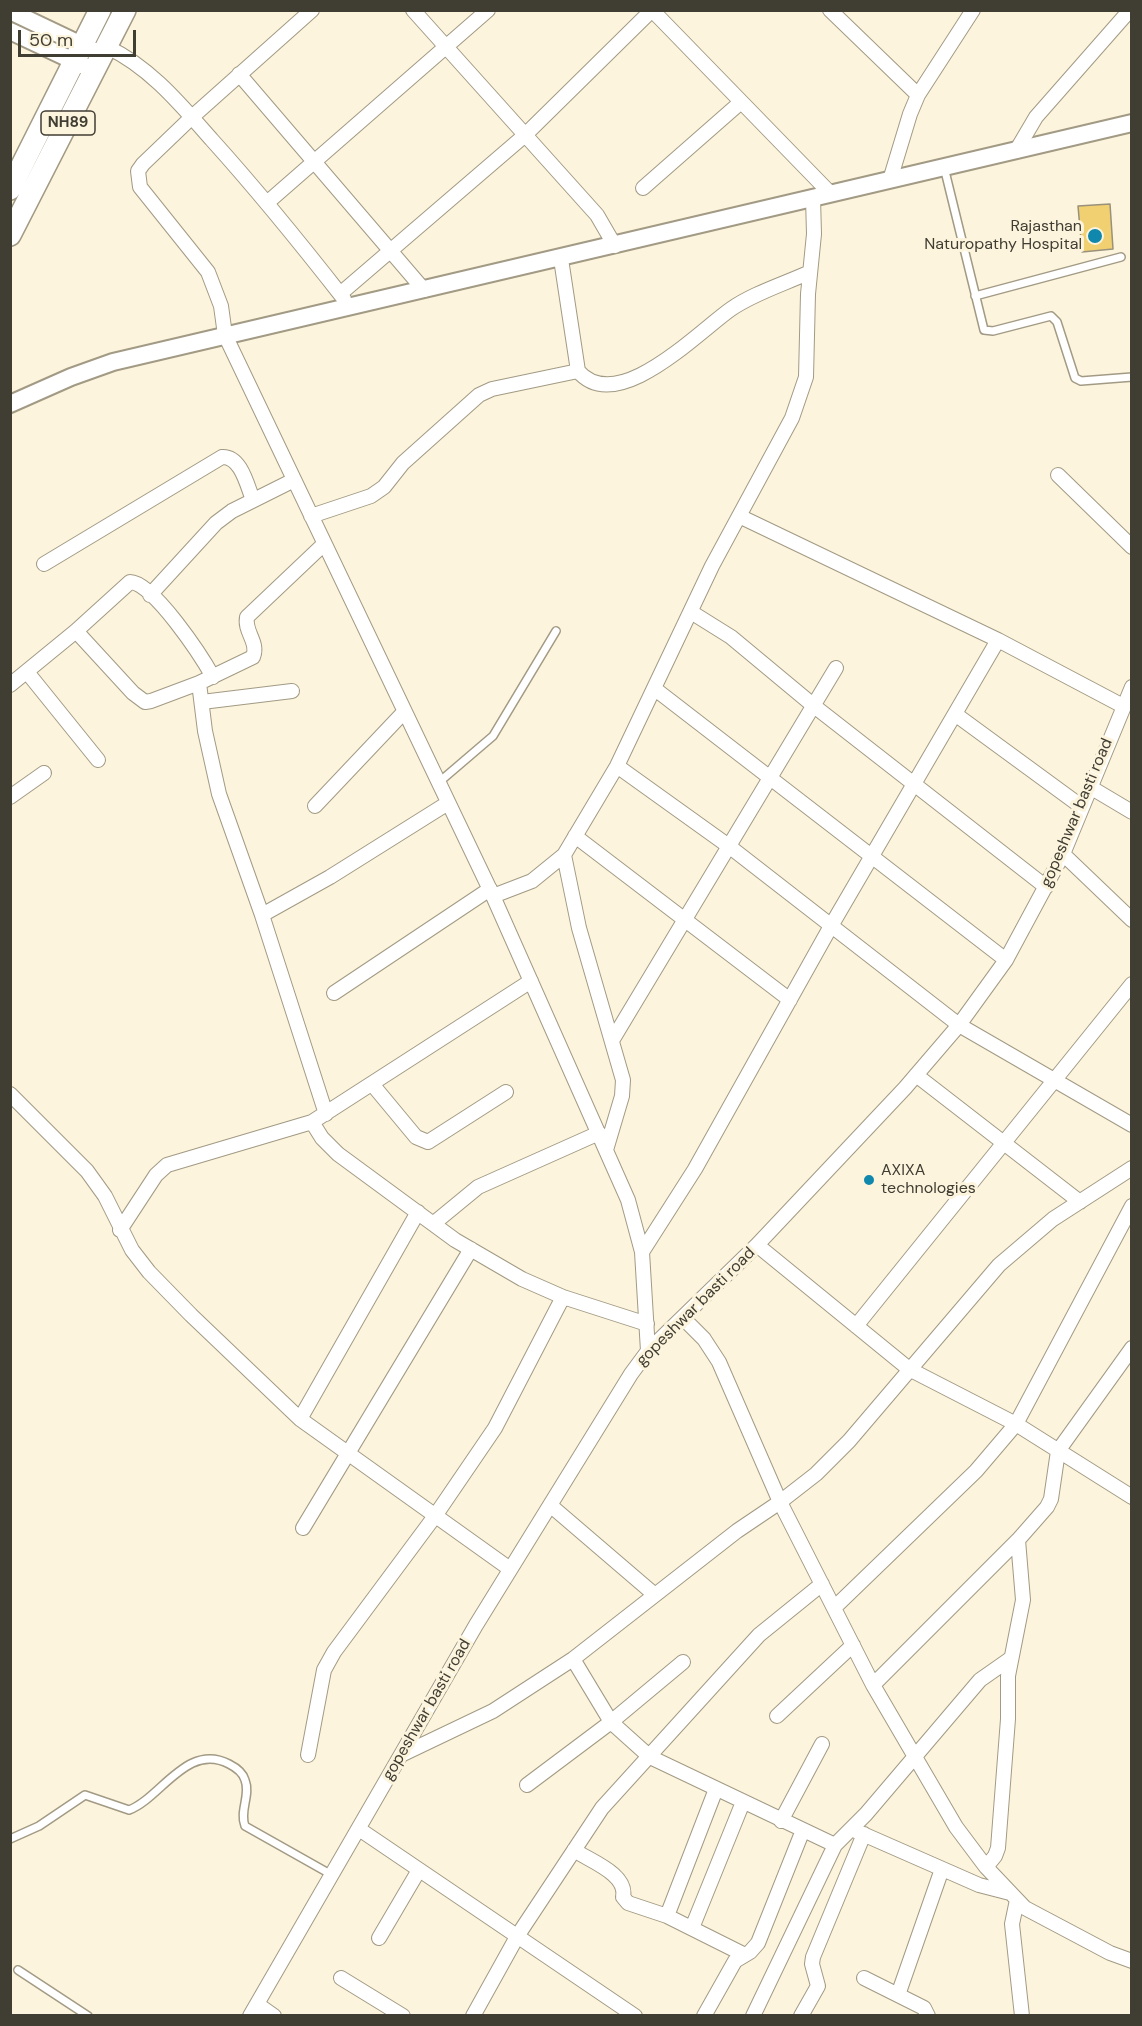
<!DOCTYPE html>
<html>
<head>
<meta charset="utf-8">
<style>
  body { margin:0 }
  #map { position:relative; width:1142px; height:2026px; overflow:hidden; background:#fcf4dc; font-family:"DM Sans",sans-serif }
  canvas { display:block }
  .frame { position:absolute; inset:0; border:12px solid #403d33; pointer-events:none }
  .scale { position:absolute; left:18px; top:30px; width:118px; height:27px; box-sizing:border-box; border:3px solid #403d33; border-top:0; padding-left:8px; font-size:18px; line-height:21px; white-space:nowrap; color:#403d33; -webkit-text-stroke:4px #fcf4dc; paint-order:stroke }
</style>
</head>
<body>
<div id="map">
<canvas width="1142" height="2026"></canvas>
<div class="frame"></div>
<div class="scale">50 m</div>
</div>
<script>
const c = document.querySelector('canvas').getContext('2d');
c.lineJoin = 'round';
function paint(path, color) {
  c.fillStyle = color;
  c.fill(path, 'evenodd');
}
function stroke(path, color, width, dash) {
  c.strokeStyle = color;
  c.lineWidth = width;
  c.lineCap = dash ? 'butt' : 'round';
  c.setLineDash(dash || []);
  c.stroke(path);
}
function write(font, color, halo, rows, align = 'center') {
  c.font = font + ' "DM Sans",sans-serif';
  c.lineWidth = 6;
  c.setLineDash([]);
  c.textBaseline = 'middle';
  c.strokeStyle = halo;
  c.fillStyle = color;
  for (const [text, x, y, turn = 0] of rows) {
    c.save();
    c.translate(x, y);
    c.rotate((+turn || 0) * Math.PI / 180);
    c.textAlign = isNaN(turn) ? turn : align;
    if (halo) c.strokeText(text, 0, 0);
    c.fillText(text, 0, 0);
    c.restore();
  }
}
const building = new Path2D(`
  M1110 204 1113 249 1082 252 1078 206Z`);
const service = new Path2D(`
  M944 167 984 330 993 331 1051 316 1057 322 1075 378 1081 381 1132 377
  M975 296 1121 257
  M438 783 493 736 556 631
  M10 1839 39 1826 85 1795 129 1810C161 1798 187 1742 229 1764 235 1767 243 1773 245 1780 251 1795 239 1811 245 1826L332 1875
  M18 1970 88 2016`);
const minor = new Path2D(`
  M312 10 192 117 143 164 138 171 140 187 208 272 221 306 225 335 493 896 628 1200 642 1252 648 1351
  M413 10 597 215 615 246
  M652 10 831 194
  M830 10 918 95
  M107 47C150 67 181 105 212 140 258 191 301 244 344 299
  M239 74 424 290
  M1016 151 1036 117 1130 10
  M890 180 910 114 918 95 973 10
  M643 188 741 102
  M268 202 488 10
  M561 259 578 371C617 417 698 332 731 309 754 293 784 284 810 272
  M340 294 524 136 652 10
  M1058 475 1132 547
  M311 516 371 496 384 487 403 463 479 395 492 389 578 371
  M739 516 998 640 1123 706
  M44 564 222 457C241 456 247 485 253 500
  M150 595 216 523 232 511 294 480
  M691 612 731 637 814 706 1046 887
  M76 631 133 693 145 702 151 701 199 683 253 657C259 642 244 632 247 617L324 544
  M27 672 98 760
  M199 683 205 731 219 794 262 915 326 1114
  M10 685 76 631 130 582C153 582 202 657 213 677
  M655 689 1006 960
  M202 702 292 691
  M955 714 1082 807
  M617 766 730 847 959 1025 1132 1125
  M1090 787 1132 812
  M10 797 44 773
  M315 806 404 712
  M575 836 790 1000
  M1063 854 1132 920
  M564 855 579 928 623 1080 622 1096 606 1150
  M493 896 532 881 564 855 617 766 712 566 792 418 806 377 808 294 814 234 813 198
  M262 915 330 877 448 803
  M334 993 490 889
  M613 1039 836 668
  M916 1075 1080 1202
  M372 1084 416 1137 428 1142 506 1092
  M10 1094 87 1171 105 1196 132 1250 149 1272 191 1315 300 1419 510 1569
  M312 1122 322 1138 338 1154 455 1240 522 1279 563 1297 647 1324
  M433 1224 478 1187 599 1133
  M120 1230 156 1175 167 1165 312 1122 531 981
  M757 1245 909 1369 1016 1424 1132 1497
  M642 1252 695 1169 831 926 998 640
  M683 1318 704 1339 719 1362 780 1502 873 1685 956 1827 986 1867 1025 1908 1110 1953 1132 1961
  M856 1326 1132 984
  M300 1419 418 1212
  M550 1505 655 1595
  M303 1528 471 1249
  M834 1608 976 1471 1016 1424 1132 1206
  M573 1659 611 1722 650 1757 835 1845
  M873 1685 1018 1540 1047 1507 1051 1499 1058 1451 1132 1348
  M777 1716 853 1645
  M403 1754 493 1711 573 1659 737 1531 780 1502 816 1474 849 1441 999 1265 1053 1219 1132 1168
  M308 1755 324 1670 334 1652 435 1516 495 1428 563 1297
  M527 1785 611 1722 683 1662
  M781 1821 822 1744
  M359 1829 635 2016
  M856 1831 979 1885 1010 1893
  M574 1850C590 1861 628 1874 623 1897L628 1903 667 1916 745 1955
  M986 1867 995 1856 998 1848 1008 1719V1676L1023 1600 1018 1540
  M1017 1900 1012 1924 1022 2016
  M667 1916 716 1789
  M692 1928 743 1802
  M379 1938 419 1870
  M341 1978 403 2016
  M864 1978 924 2008 928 2016
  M898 1995 942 1869
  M257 2004 274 2016
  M250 2016 476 1625 631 1374 648 1351 757 1245 905 1088 959 1025 1006 960 1063 854 1132 687
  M473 2016 518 1935 602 1808 759 1635 822 1584
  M704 2016 735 1961 750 1952 758 1943 803 1830
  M753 2016 835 1845 866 1814 980 1680 1010 1659
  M801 2016 818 1986 812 1964 813 1957 864 1834`);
const tertiary = new Path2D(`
  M10 11 94 51
  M10 31 95 71
  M10 404 71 377 113 362 1132 123`);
const primary = new Path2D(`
  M10 189 100 10
  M10 235 125 10`);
const markers = [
  [1095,236,8,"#1087ac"],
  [869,1180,6,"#1087ac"]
];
const shields = [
  [68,123,54]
];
const shieldNames = [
  ["NH89",68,123]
];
const poiNames = [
  ["Rajasthan",1082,227],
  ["Naturopathy Hospital",1082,245],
  ["AXIXA",881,1171,"left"],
  ["technologies",881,1189,"left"]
];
const streetNames = [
  ["gopeshwar basti road",1077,813,-67],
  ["gopeshwar basti road",696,1307,-45],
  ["gopeshwar basti road",427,1710,-60]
];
paint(building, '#f1d071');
stroke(building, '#99917c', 1.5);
stroke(service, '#a29a84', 10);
stroke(minor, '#a29a84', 16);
stroke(tertiary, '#a29a84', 20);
stroke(primary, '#a29a84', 24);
stroke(service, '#fff', 7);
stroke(minor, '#fff', 14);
stroke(tertiary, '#fff', 16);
stroke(primary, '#fff', 21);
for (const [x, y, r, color] of markers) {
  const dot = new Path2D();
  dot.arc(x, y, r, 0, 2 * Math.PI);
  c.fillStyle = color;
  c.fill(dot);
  stroke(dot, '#fcf4dc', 2);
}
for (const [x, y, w] of shields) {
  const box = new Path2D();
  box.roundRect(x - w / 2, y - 12, w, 24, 4.5);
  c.fillStyle = '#fcf4dc';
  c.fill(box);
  stroke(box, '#403d33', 1.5);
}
write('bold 15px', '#403d33', null, shieldNames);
write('16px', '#403d33', '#fcf4dc', poiNames, 'right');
write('16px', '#403d33', '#fcf4dc', streetNames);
</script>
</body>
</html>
